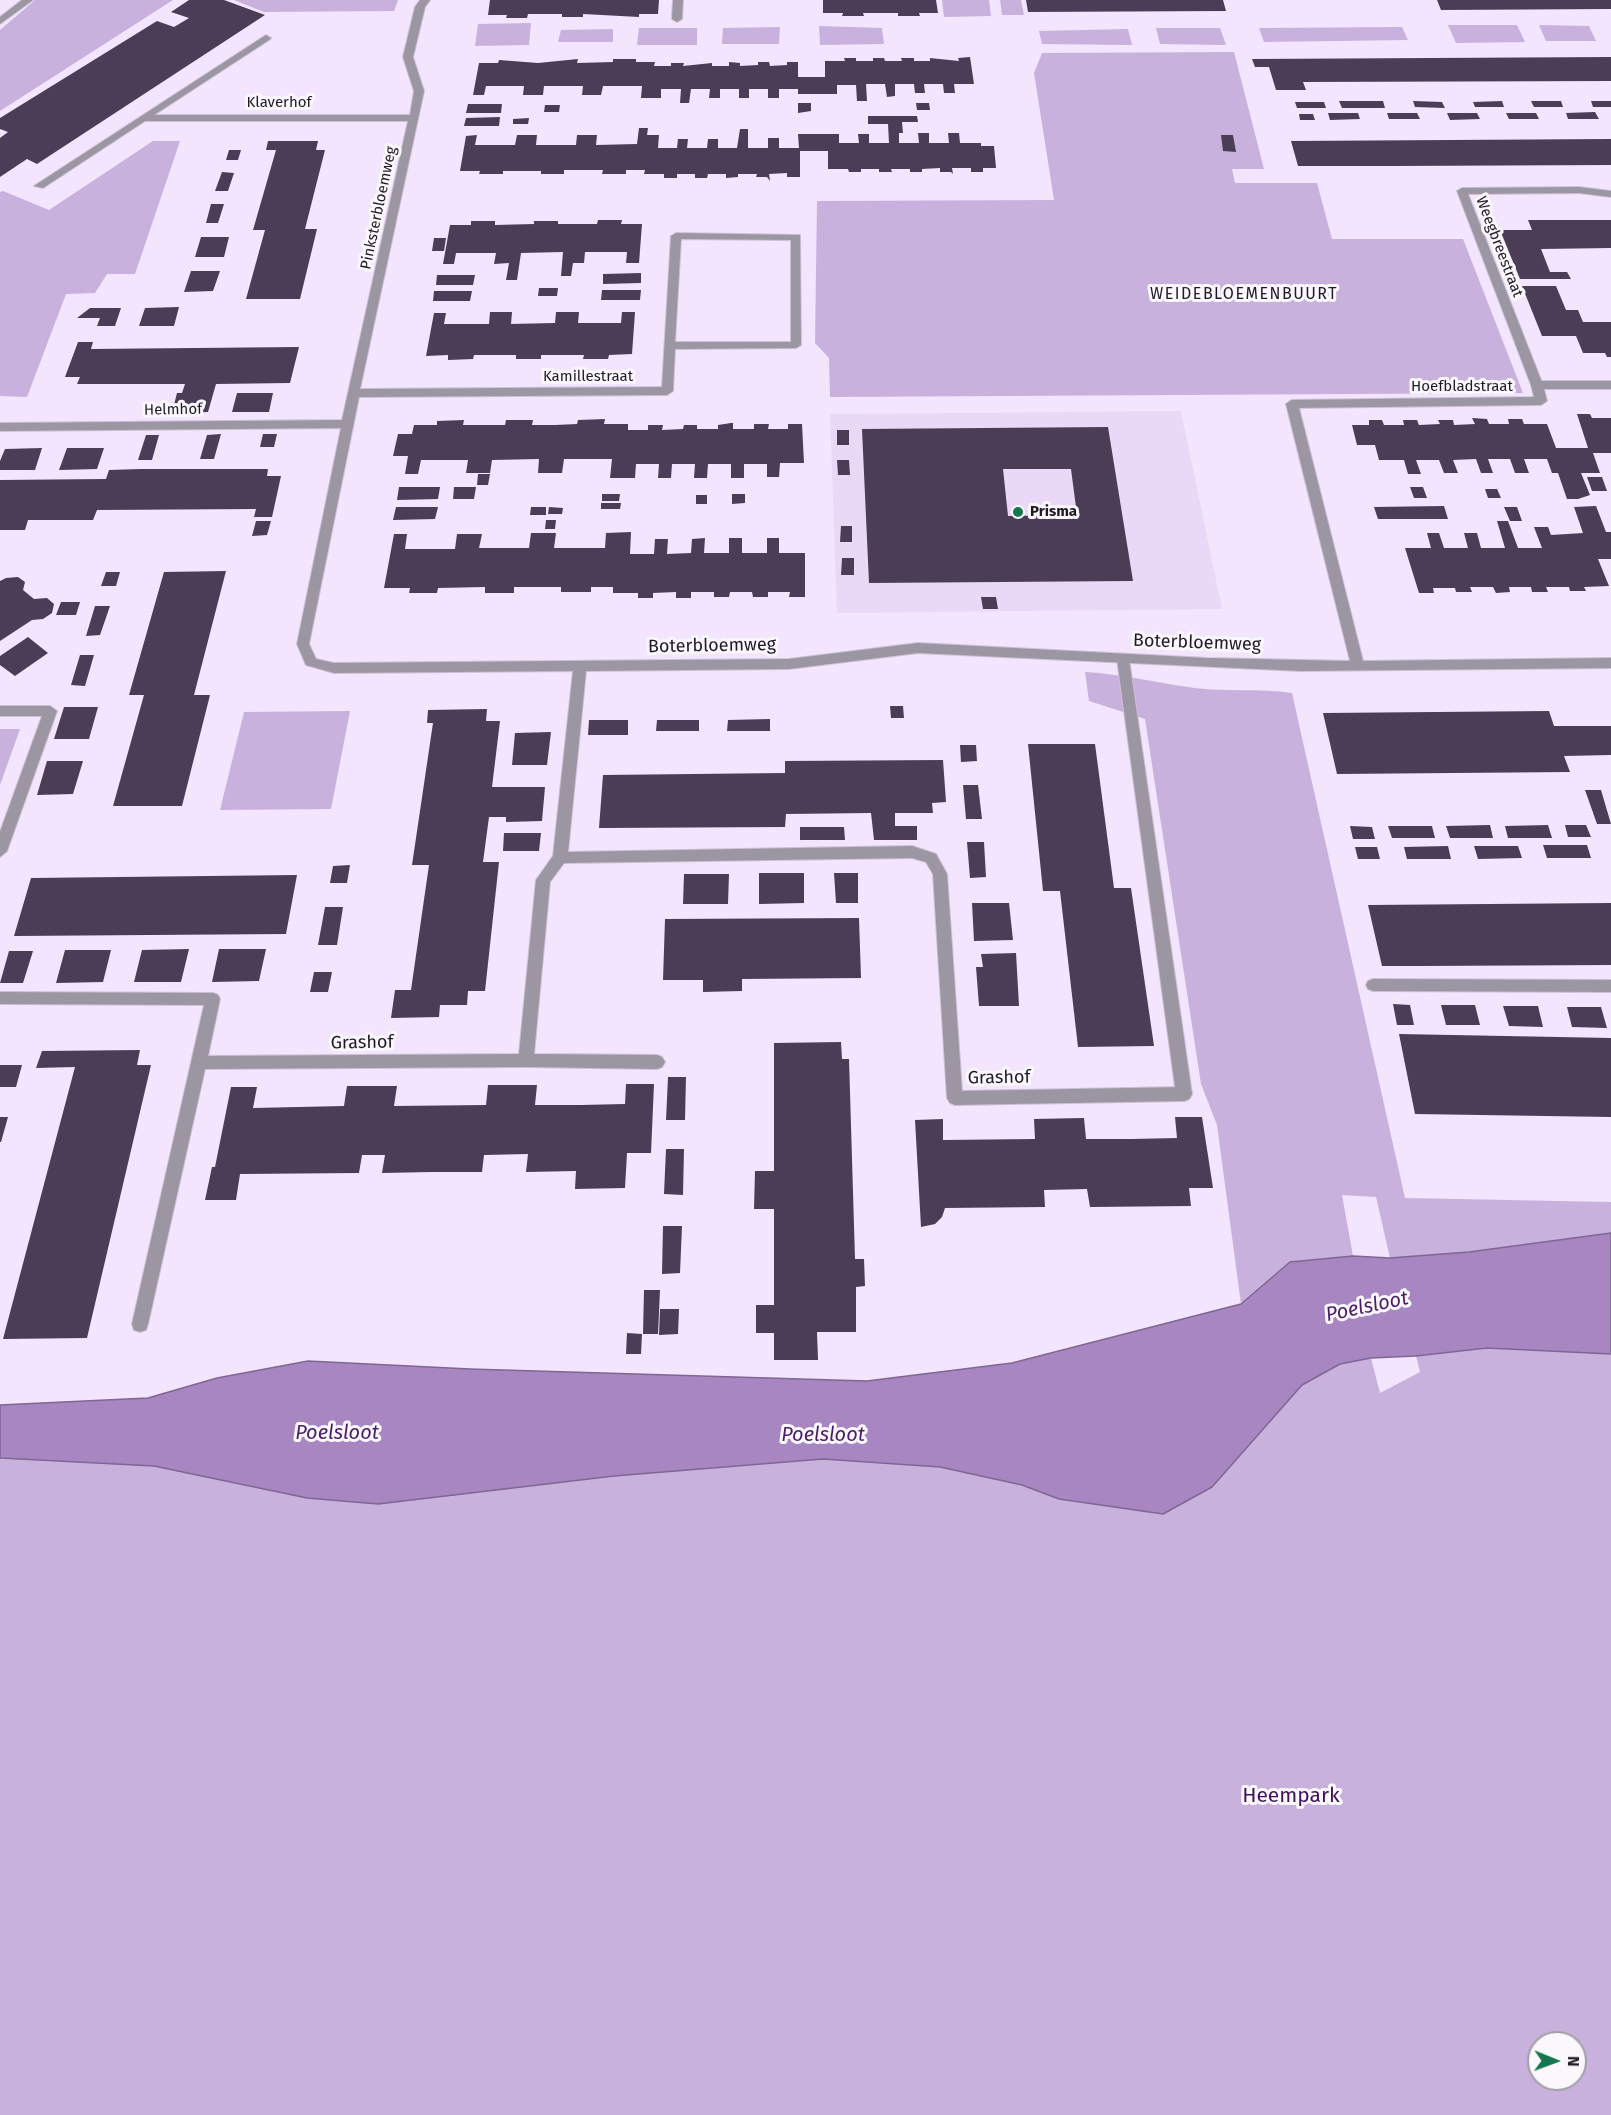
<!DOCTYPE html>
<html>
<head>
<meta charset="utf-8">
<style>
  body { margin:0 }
  #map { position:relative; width:1611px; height:2115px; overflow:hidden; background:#f2e5fd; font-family:"Fira Sans",sans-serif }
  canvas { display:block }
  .north { position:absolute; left:1527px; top:2031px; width:60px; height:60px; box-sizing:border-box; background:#faf7fd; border:2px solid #a39fa7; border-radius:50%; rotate:91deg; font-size:16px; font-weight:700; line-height:24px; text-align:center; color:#201a25 }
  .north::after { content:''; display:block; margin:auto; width:21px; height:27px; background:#15774e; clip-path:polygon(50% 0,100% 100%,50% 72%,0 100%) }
</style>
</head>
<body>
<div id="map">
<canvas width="1611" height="2115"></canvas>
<div class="north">N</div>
</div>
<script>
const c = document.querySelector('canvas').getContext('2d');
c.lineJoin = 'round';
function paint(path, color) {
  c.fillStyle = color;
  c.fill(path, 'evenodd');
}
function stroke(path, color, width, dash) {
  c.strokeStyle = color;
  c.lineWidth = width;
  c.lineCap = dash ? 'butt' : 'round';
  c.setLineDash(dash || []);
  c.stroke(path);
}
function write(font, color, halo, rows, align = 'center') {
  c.font = font + ' "Fira Sans",sans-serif';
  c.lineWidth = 6;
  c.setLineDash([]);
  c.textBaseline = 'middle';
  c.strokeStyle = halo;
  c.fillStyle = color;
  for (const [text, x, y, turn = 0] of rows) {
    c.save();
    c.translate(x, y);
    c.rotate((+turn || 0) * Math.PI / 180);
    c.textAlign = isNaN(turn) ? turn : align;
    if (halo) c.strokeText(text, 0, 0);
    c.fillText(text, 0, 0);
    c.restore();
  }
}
const built = new Path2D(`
  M1181 411 1222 609 837 613 830 414Z`);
const green = new Path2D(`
  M35 0H173L0 111V30Z
  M234 0H398L394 11 264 12Z
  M942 0H989L991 16 944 17Z
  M1000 0H1021L1024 15H1002Z
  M531 23 529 45 475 46 478 24Z
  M1448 25H1517L1525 42 1456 43Z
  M1539 25 1589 26 1596 41H1546Z
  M819 26 882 28 884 44 820 45Z
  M780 27 779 44H722L723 28Z
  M1402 27 1408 40 1264 42 1259 28Z
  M639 28H697V45H637Z
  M1156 28H1220L1226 45 1160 44Z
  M613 29V42H558L561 30Z
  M1128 29 1132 45 1042 44 1039 31Z
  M1234 52 1264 169H1232L1235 183H1317L1332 239H1463L1523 393 830 397 829 358 815 343 817 201 1054 200 1034 73 1042 53Z
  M153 141H180L135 274H107L95 293 66 294 27 397 0 396V192L3 191 49 210Z
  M1085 672C1122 674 1158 683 1195 688 1227 692 1259 688 1292 693L1405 1198 1611 1202V1233L1469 1252 1390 1258 1376 1197 1342 1195 1353 1256 1290 1262 1241 1304 1217 1125 1201 1084 1145 719 1089 701Z
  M350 711 331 809 220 810 244 712Z
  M0 729H20L0 785Z
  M1487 1348 1611 1354V2115H0V1458L154 1466 307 1498 378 1504 614 1476 823 1459 940 1467 1022 1485 1059 1499 1222 1476 1302 1385 1340 1364 1371 1358 1380 1393 1420 1372 1416 1356ZM1539 2043H1575V2079H1539Z`);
const water = new Path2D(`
  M1611 1233V1354L1487 1348 1416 1356 1371 1358 1340 1364 1302 1385 1212 1487 1163 1514 1059 1499 1022 1485 940 1467 823 1459 614 1476 378 1504 307 1498 154 1466 0 1458V1405L148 1398 217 1378 308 1361 470 1369 867 1381 1012 1363 1241 1304 1290 1262 1353 1256 1390 1258 1469 1252Z`);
const building = new Path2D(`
  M189 0H224L265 15 37 164 27 159 0 177V138L8 132 0 129V118L157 21 174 27 189 18 171 12Z
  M490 0H659L658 14H639V17L583 14V17H562V14H528L527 18H506L507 15H488Z
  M823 0H936L938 13H919L920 16H898V13H863L864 16H842L843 13H823Z
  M1026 0H1223L1226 11 1028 12Z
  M1437 0H1611V9L1441 10Z
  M970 57 974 84H954L955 93H944L943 84H924L925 93H915L914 84H895V96L887 97 885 84H866L867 101H857L856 85H837V94H798V89H779V98H768V89H749V98H739V89H720V98H709L710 89H691L689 103H680L681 89H661V98H641L642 86H603L601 95H582L583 86H544L543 95H523L524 86H486L484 95H473L479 63H498L499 60 538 63 578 59 577 63 613 62V59H636V62H655L654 66H671V63H684L683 66 712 63V66H729V62L740 63V66L758 65V62H769L770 66 787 65V62H798V77H825V61H845L844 58H856V61H873V58H884L885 61H902L901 58H914V61H930V58L959 61 958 58Z
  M1611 57V81L1303 82 1306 90H1276L1269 67H1255L1252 59Z
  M1339 101H1383L1385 108H1342Z
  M1413 101 1442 102 1445 108 1415 107Z
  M1502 101 1504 107H1475L1473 102Z
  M1531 101H1561L1563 107H1534Z
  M1591 101H1611V107H1593Z
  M1295 102H1324L1326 108H1297Z
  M798 103H811V111L798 113Z
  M916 103H929L930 110H917Z
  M468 104H502L501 113H466Z
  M545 105H560L559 112H544Z
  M1595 112 1599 119H1568L1566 113Z
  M1328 113H1358L1360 119 1330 120Z
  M1387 113H1417L1420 119H1389Z
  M1447 113H1477L1480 119 1450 120Z
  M1506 113H1536L1539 119H1509Z
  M1299 114H1313L1315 120H1300Z
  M868 116H917L918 122H902L903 133H899V143H919L918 133H929V143H949L948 133H959L960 143H981V146H994L996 168H983V172H971V168H952L953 174 951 172H940V168L922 169V172H910V169H891L892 172H879V169H861V172H849L848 169H828V151H800V177H787V173L769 174 770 181 767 177H756L757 174H738V177L726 178V174H708L707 178H695V174H677V178H664V174H644L645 170H626V174H602L603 170H564V174H541V171H503V174H479L480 171H460L466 136 477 135 475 145H515L517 135H537L536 145H576L577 135H597L596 145 637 144 639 128H648L647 135H659L658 148H677L678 139H688L687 148H707L708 139H718V148H737L740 129H748V148H768V138H779V148H799L798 134H839V143H859L858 134H869V143H889L888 124H868Z
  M500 117 499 126H464L466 118Z
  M529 118 528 124H513V119Z
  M1221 135H1233L1236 152 1223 151Z
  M1611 139V165L1391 166H1298L1291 141Z
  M268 141H318L316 150H325L305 229H317L300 299H246L265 230H253L276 150H266Z
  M229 150H241L238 160H226Z
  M222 172 234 173 228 191H215Z
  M211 204H224L218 223H206Z
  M598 220H622L621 224H642L639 263H626L627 252H585L584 263H573L571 276H561L563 252 521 253 517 280H506L509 263 494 264 496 253H456L454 264H443L450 225H471V221H495V225L534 224V221H558V224H597Z
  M1528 220H1611V248L1541 249 1550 272H1567L1571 279H1520L1500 230H1532Z
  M201 237H229L224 257H195Z
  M434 238H446L444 251H432Z
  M191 271H220L213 291 184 292Z
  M641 273V283L603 284V274Z
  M437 275H475L473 285H436Z
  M1522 286H1556L1566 310H1578L1583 322H1611V357H1607L1605 353H1583L1576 336H1542Z
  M539 288H558L557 296H538Z
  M602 290H641L640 300H601Z
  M434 291H472L470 301H433Z
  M179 307 174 326H139L145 308Z
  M90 308H121L115 326H97L100 318H77Z
  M490 312H512L511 324 555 323 556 312H579L578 323H621L622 312H635L632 354 609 355 608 359H583L584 355H541V359H516V355H474L473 359 448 360V355L426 356 434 313H446L444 324H489Z
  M78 342H93L91 349 299 347 290 383 216 384 208 412 172 413 177 393H182L185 384H77L80 377H65Z
  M237 393H273L269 412H232Z
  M1577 414H1590L1592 418H1611V453H1593L1600 473H1581L1590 495 1578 499H1567L1558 473H1552L1547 459H1524L1529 473H1515L1510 459H1488L1493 473H1481L1476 459 1453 460 1458 473H1444L1439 460H1416L1421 474H1408L1404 460H1379L1375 445H1357L1352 425H1369V420H1382L1384 425H1404L1403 420H1417L1419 425 1440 424 1438 420H1453L1454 425 1475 424 1472 418 1487 419 1489 424H1509L1508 419H1522L1524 424H1547L1556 448H1588Z
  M605 419 604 424H628V430H648V425H663L662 430 683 429 684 425H697V429H718V425L731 423H733V429H754V424H769L768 429H788V424H802L804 463H780L779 477H767V464H744V478H731V464H708L707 478H694L695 464H672L671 478H658L659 464H636L635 478H610L612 459H564L562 473H538L539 459 492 460 490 473H466L468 460H421L418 474H405L408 456H393L398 434H412L414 425H437V421L464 420 463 425H505L506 420H533L532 425H555L577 424 578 420Z
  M1108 427 1133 581 869 583 862 429ZM1003 469H1071L1077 515 1008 516Z
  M837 430H849V445H837Z
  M221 434 214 459H200L207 435Z
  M263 434H277L274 447H260Z
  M146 435H159L152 460H138Z
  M42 448 35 470H0V461L5 449Z
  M67 448H104L97 469 59 470Z
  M837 460H849L850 475H838Z
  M141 469H268L267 476H281L272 517H254L256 509 97 510 93 520H28L25 530H0V480L106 479 109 470Z
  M478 474H490L488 485H477Z
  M1587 477H1602L1607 491H1592Z
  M399 487H440L438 499 397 500Z
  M454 487H476L474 499H453Z
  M1410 487H1423L1427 498H1414Z
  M1485 489H1497L1501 498H1488Z
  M602 494H620L619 501H602Z
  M732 494H745V503L732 504Z
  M696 495H707V504H696Z
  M601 503H621L620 509H601Z
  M1444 506 1448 519H1378L1374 507Z
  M1596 506 1606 532H1611V559H1598L1609 586 1584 587 1586 591H1570L1569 587H1546L1548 592H1532L1531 587H1509L1510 592 1496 593 1493 587H1470L1472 592H1456L1455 588H1433L1434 593H1419L1405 548H1431L1427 533H1439L1444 548H1468L1464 533H1477L1481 548H1505L1497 521H1508L1518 548H1542L1534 527H1548L1551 535 1583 533 1574 507Z
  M396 507H438L435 519 393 520Z
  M531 507H546V515H530Z
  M549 507 563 508 562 514H548Z
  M1504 507H1517L1522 521H1510Z
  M546 520H556L555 529H545Z
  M256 521H271L267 535 252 536Z
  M841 526H852V542H840Z
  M631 532 630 554H654L655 539H668L667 554 691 553 692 539 705 538 704 553H729V538H742V553H767V538H779V553H805V597H789L790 592H768V597H753L752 592H730L729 597H714V592H691V598H676V592L653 593V598H638V593H613V587H591V592H561V587H514V593H485V587L438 588 437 593H409L410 588H384L394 534H407L405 549H455L457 534H482L479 548H529L531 533H556L554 548H605L606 533Z
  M842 558H854V575H841Z
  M226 571 194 695H210L182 806H113L144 695H129L164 572Z
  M106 572H120L116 586H101Z
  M18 577 25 582 23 590 34 599 47 598 54 604 52 613 43 619 32 620 0 641V581L6 578Z
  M981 597H996L998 609H983Z
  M61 602H80L76 615H56Z
  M95 606H110L100 635 86 636Z
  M28 637 48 653 15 676 0 665V656Z
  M80 655H94L85 686 71 685Z
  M890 706H903L904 718H891Z
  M64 707H98L89 739H54Z
  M487 709 486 721H500L492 787H545L542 821 506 822V817H489L483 862H499L485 991H468L467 1005H440L439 1017 391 1018 395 990H411L429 865H412L433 723H427L428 710Z
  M1549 711 1554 726H1611V755L1564 756 1570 772 1337 774 1323 713Z
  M770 719V731H727L728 720Z
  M589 720H628V735H588Z
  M657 720H699V731H656Z
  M551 732 547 765H512L515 733Z
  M1028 744H1095L1114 888H1131L1154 1046 1078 1047 1060 891H1043Z
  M960 745H976L977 761 961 762Z
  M943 760 946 802 932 803 933 813H895V826H917V840H874L871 813 786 814 785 827 599 828 603 775 785 773V761Z
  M47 761H83L73 794 37 795Z
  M963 785H978L982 819H966Z
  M1585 790H1601L1611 824H1597Z
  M1490 825 1493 838H1450L1446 826Z
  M1548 825 1552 838H1508L1505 826Z
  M1565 825H1586L1591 837H1568Z
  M1350 826 1372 827 1375 839H1353Z
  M1388 826H1432L1435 838H1392Z
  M800 827H844L845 840H800Z
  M504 833H541L539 851H503Z
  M967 842H984L986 877 970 878Z
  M1543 845H1587L1591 858H1547Z
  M1448 846 1451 859H1407L1404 847Z
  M1474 846H1518L1522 858 1478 859Z
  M1355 847H1377L1380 859H1358Z
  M350 865 347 883H330L333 866Z
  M759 873H804V903L759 904Z
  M834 873H858V903H836Z
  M684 874H729L728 904H683Z
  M297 875 286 934 14 936 31 878Z
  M972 903H1009L1013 940 974 941Z
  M1611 903V965L1421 966H1382L1368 905Z
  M325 907H343L337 945H318Z
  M859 918 861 978 742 979V991L703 992V980H663L665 919Z
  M189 949 181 982H134L142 950Z
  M219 949H266L259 981 212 982Z
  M65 950H111L103 982 56 983Z
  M9 951H33L23 983H0Z
  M1016 953 1019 1006H979L976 967H983L981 954Z
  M314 972H332L328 992H310Z
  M1393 1004 1410 1005 1414 1025H1397Z
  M1441 1005H1475L1480 1025H1446Z
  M1503 1006H1538L1543 1027 1509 1026Z
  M1567 1007H1601L1607 1028 1572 1027Z
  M1399 1034 1611 1038V1117L1415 1114Z
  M841 1042 842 1059H849L855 1259H864L865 1286 856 1287V1332H817L818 1360H774V1333H756V1305H774V1209H754L755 1171H774V1043Z
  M140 1050 137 1065H151L87 1338 3 1339 75 1067 36 1068 42 1051Z
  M0 1065H22L16 1087H0Z
  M668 1077H686L685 1120H666Z
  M626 1084H654L651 1153H627L625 1188 575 1189 576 1171 526 1172 528 1154 484 1155 482 1172H432L382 1173 385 1155H362L359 1173 240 1174 236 1200H205L212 1167H215L231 1087H257L253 1108 344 1106 347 1086H397L394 1106 486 1105 488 1085H537L535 1105H581L625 1104Z
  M0 1117H8L1 1142H0Z
  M1175 1117H1202L1213 1188H1189L1191 1206 1090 1207 1087 1189 1044 1190 1045 1207 945 1208 942 1217 935 1224 921 1227 915 1120 943 1119V1140L1035 1139 1034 1119 1084 1118 1086 1139H1132L1177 1138Z
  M666 1149H684L683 1195 664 1194Z
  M663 1226H682L680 1273 662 1274Z
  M644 1290H660L658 1334H643Z
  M660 1309H679L678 1334 659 1335Z
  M627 1333 642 1334 641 1354H626Z`);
const pedestrian = new Path2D(`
  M1537 381H1611V389H1544L1547 401 1541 405 1292 408 1286 404 1292 400 1534 397 1531 385Z
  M1123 654 1129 659 1192 1094 1189 1099 1184 1101 1179 1099 1176 1094 1117 659Z
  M1373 979 1611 980V992L1373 991 1368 989 1366 985 1368 981Z`);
const minor = new Path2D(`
  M420 0H430L425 7 413 57 424 91 360 389 662 387 671 236 676 233 800 235 801 345 796 348 675 349 673 391 667 395 359 397 309 644 316 659 334 663 789 659 918 643 1207 658 1350 661 1286 404 1292 400 1298 404 1363 661 1611 658V668L1300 671 918 653 789 669 586 671 568 852 912 846 936 854 947 874 962 1091 1184 1087 1189 1089 1192 1094 1189 1099 1184 1101 955 1105 950 1103 947 1098 933 874 926 862 912 858 564 863 550 882 534 1054 657 1055 662 1057 665 1062 662 1067 657 1069 526 1067 205 1069 148 1324 146 1330 140 1332 134 1330 132 1324 204 1005 0 1004V992L213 993 218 995 220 999 208 1056 519 1054 536 880 553 856 573 671 334 673 306 665 297 644 341 428 0 431V423L342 420 408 121H145L43 188 34 186 266 35 271 38 269 40 154 115H410L414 91 403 57 415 7ZM681 239 791 240V342H675Z
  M673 0H683L682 19 677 22 672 19Z
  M1579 187 1611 191V197L1579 193 1468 194 1543 385 1537 389 1531 385 1457 191 1462 188Z
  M0 706H50L57 711 7 851 0 857V832L42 716H0Z`);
const tertiary = new Path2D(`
  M22 0H33L0 24V17Z`);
const markers = [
  [1018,512,6,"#15774e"]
];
const farStreetnames = [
  ["Klaverhof",279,103],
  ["Pinksterbloemweg",379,208,-78],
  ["Weegbreestraat",1499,247,69],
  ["Kamillestraat",588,377],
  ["Hoefbladstraat",1462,387],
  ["Helmhof",173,410,-1]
];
const farPoinames = [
  ["Prisma",1030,512]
];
const farNeighbourhoodnames = [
  ["WEIDEBLOEMENBUURT",1244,295]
];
const streetNames = [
  ["Boterbloemweg",1197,643,2],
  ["Boterbloemweg",712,646,-1],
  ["Grashof",362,1043,-1],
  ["Grashof",999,1078,-1]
];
const waterNames = [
  ["Poelsloot",1367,1307,-12],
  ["Poelsloot",337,1433],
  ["Poelsloot",823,1435]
];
const nearParknames = [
  ["Heempark",1291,1796]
];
paint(built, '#e9d9f7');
paint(green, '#c9b1dd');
paint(water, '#a886c2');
stroke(water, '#7f6693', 1.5);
paint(building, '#4b3d55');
stroke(pedestrian, '#ccc0d6', 2);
stroke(minor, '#ccc0d6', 2);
stroke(tertiary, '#ccc0d6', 2);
paint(pedestrian, '#9c96a2');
paint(minor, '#9c96a2');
paint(tertiary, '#9c96a2');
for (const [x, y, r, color] of markers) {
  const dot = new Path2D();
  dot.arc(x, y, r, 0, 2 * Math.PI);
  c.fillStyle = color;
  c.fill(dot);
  stroke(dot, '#faf7fd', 2);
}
write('15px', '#201a25', '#faf7fd', farStreetnames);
write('bold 15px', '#201a25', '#faf7fd', farPoinames, 'left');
c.letterSpacing = '1.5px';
write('16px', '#201a25', '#faf7fd', farNeighbourhoodnames);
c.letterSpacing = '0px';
write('18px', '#201a25', '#faf7fd', streetNames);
write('italic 20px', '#491d64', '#faf7fd', waterNames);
write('21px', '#40125a', '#faf7fd', nearParknames);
</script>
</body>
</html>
